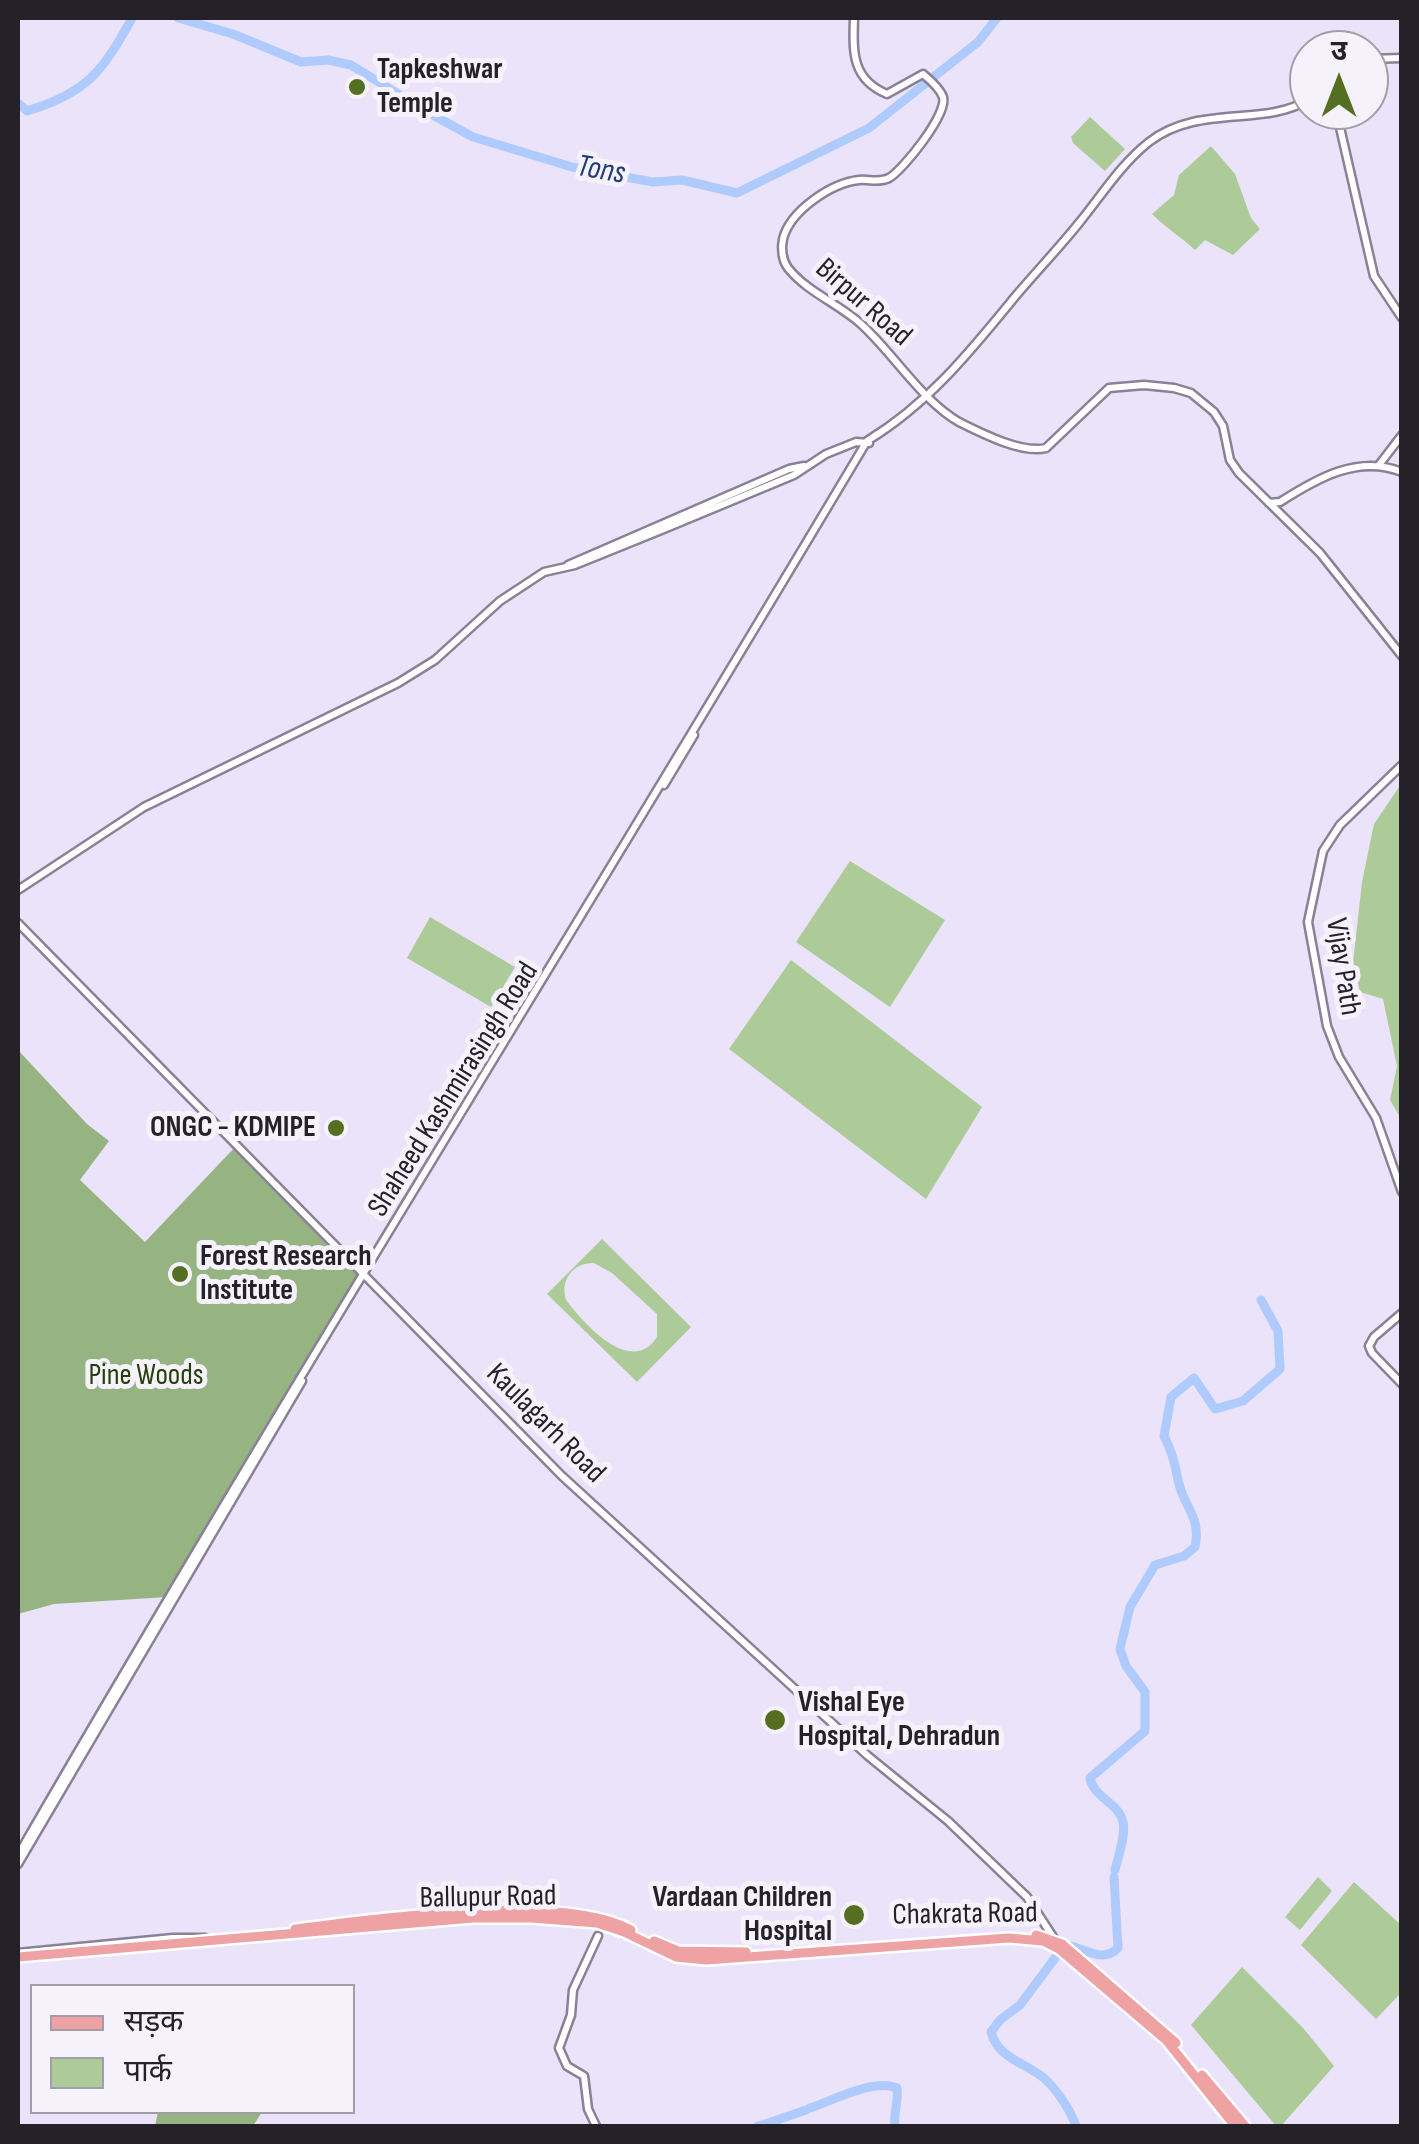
<!DOCTYPE html>
<html>
<head>
<meta charset="utf-8">
<style>
  body { margin:0 }
  #map { position:relative; width:1419px; height:2144px; overflow:hidden; background:#ebe3f9; font-family:"Sofia Sans Condensed","Noto Sans Devanagari",sans-serif }
  canvas { display:block }
  .frame { position:absolute; inset:0; border:20px solid #242129; pointer-events:none }
  .legend { position:absolute; left:30px; top:1984px; width:325px; height:130px; box-sizing:border-box; background:#f6f2fc; border:2px solid #a29ea8; margin:0; padding:12px 18px; list-style:none; font-size:30px; color:#242129 }
  .legend li { display:flex; align-items:center; gap:20px; height:50px }
  .legend b { width:50px; border:2px solid #a29ea8 }
  .north { position:absolute; left:1289px; top:30px; width:100px; height:100px; box-sizing:border-box; background:#f6f2fc; border:2px solid #a29ea8; border-radius:50%; rotate:0deg; font-size:28px; font-weight:700; line-height:40px; text-align:center; color:#242129 }
  .north::after { content:''; display:block; margin:auto; width:35px; height:45px; background:#556f22; clip-path:polygon(50% 0,100% 100%,50% 72%,0 100%) }
</style>
</head>
<body>
<div id="map">
<canvas width="1419" height="2144"></canvas>
<div class="frame"></div>
<ul class="legend">
<li><b style="height:12px;background:#eea2a3"></b>सड़क</li>
<li><b style="height:28px;background:#accb98"></b>पार्क</li>
</ul>
<div class="north">उ</div>
</div>
<script>
const c = document.querySelector('canvas').getContext('2d');
c.lineJoin = 'round';
function paint(path, color) {
  c.fillStyle = color;
  c.fill(path, 'evenodd');
}
function stroke(path, color, width, dash) {
  c.strokeStyle = color;
  c.lineWidth = width;
  c.lineCap = dash ? 'butt' : 'round';
  c.setLineDash(dash || []);
  c.stroke(path);
}
function write(font, color, halo, rows, align = 'center') {
  c.font = font + ' "Sofia Sans Condensed",sans-serif';
  c.lineWidth = 10;
  c.setLineDash([]);
  c.textBaseline = 'middle';
  c.strokeStyle = halo;
  c.fillStyle = color;
  for (const [text, x, y, turn = 0] of rows) {
    c.save();
    c.translate(x, y);
    c.rotate((+turn || 0) * Math.PI / 180);
    c.textAlign = isNaN(turn) ? turn : align;
    if (halo) c.strokeText(text, 0, 0);
    c.fillText(text, 0, 0);
    c.restore();
  }
}
const green = new Path2D(`
  M1090 117 1125 149 1105 171 1073 143 1071 137Z
  M1211 146 1235 174 1251 218 1260 229 1233 255 1205 240 1195 250C1181 237 1166 228 1152 214L1174 195 1179 175Z
  M1401 784V1119L1390 1100 1397 1066 1383 999 1360 992 1353 963 1362 882 1374 824Z
  M850 861 945 920 890 1007 796 942Z
  M430 917 515 967 491 1007 407 958Z
  M791 960 982 1107 926 1199 729 1049Z
  M602 1239 691 1327 637 1382 547 1294ZM594 1263 612 1273 657 1314V1337C631 1377 584 1324 566 1300 560 1279 573 1263 594 1263Z
  M1318 1877 1332 1891 1300 1930 1285 1917Z
  M1354 1882 1401 1925V1993L1376 2019 1301 1945Z
  M1242 1967 1304 2029 1334 2066 1281 2126H1276L1191 2025Z`);
const forest = new Path2D(`
  M18 1050 87 1124 109 1141 80 1180 145 1242 237 1145 363 1274 270 1418 168 1597 54 1604 18 1614Z
  M158 2112H262L253 2126H155Z`);
const river = new Path2D(`
  M178 18 233 34 301 62 328 60 351 65 429 113 473 137 572 167 653 182 682 180 737 193 869 128 978 42 997 18
  M18 103 27 111C87 93 103 71 132 18
  M1115 1870C1118 1857 1126 1835 1123 1822 1119 1803 1093 1797 1090 1778L1145 1731V1692L1126 1666 1120 1649 1130 1607 1155 1565 1184 1556 1195 1547C1201 1516 1186 1511 1179 1484 1175 1466 1173 1453 1164 1436L1171 1397 1194 1378 1215 1409 1243 1401 1280 1369 1278 1331 1261 1300
  M1069 1946C1086 1948 1102 1964 1118 1948L1114 1877
  M1058 1954 1020 2005 1000 2020 991 2032C998 2059 1027 2063 1045 2079 1057 2090 1071 2111 1076 2126
  M810 2108C834 2100 874 2078 897 2088 899 2101 893 2113 895 2126
  M771 2122 806 2110
  M758 2126 768 2123`);
const minor = new Path2D(`
  M854 18C853 51 851 79 887 94L923 74C929 79 940 89 943 97 948 114 903 170 889 178 879 183 870 179 859 180 831 183 790 211 783 239 781 248 782 260 788 268 807 292 839 304 861 324 893 353 922 401 959 422 981 433 1022 454 1046 448L1109 388 1144 385 1174 388 1191 393 1214 412 1223 426 1230 460 1239 473 1320 553 1402 656
  M1369 59 1402 58
  M1336 110 1374 276 1402 318
  M1379 465 1402 435
  M1269 503 1280 502C1316 479 1358 454 1402 472
  M568 565 789 469 804 466
  M1402 765 1340 825 1323 851 1308 922 1327 1026 1339 1057 1376 1118 1402 1192
  M664 785 694 735
  M18 890 144 807 398 683 435 660 500 601 544 572 575 565 664 529 794 475 826 454 856 442 869 443
  M18 923 562 1476 868 1756 948 1821 1027 1897 1057 1943
  M1402 1313 1374 1337 1369 1346 1372 1353 1402 1384
  M18 1855C293 1379 586 914 867 441 928 404 969 353 1014 298 1035 273 1058 249 1079 223 1101 196 1121 164 1149 142 1199 103 1265 128 1309 99
  M18 1864 302 1381
  M18 1953 173 1938H205
  M596 2126 588 2109 584 2076 567 2066 559 2048 571 2015 573 1990 598 1936`);
const major = new Path2D(`
  M295 1929C377 1919 560 1892 631 1930
  M1036 1935 1062 1944 1176 2043
  M654 1941 678 1951 746 1952
  M18 1957 473 1918H531L597 1923 624 1932 676 1957 706 1960 1009 1938 1043 1941 1059 1949 1166 2040 1235 2126
  M1202 2075 1245 2126`);
const markers = [
  [357,87,10,"#556f22"],
  [336,1128,10,"#556f22"],
  [180,1274,10,"#556f22"],
  [775,1720,12,"#556f22"],
  [854,1915,12,"#556f22"]
];
const poiNames = [
  ["Tapkeshwar",377,70],
  ["Temple",377,104],
  ["ONGC - KDMIPE",316,1128,"right"],
  ["Forest Research",200,1257],
  ["Institute",200,1291],
  ["Vishal Eye",798,1703],
  ["Hospital, Dehradun",798,1737],
  ["Vardaan Children",832,1898,"right"],
  ["Hospital",832,1932,"right"]
];
const streetNames = [
  ["Birpur Road",863,303,41],
  ["Vijay Path",1342,967,81],
  ["Shaheed Kashmirasingh Road",454,1090,-58],
  ["Kaulagarh Road",545,1424,45],
  ["Ballupur Road",488,1898,-1],
  ["Chakrata Road",965,1915,-1]
];
const parkNames = [
  ["Pine Woods",146,1376]
];
const waterNames = [
  ["Tons",601,171,10]
];
paint(green, '#accb98');
paint(forest, '#96b482');
stroke(river, '#afcbfd', 9);
stroke(minor, '#898296', 11);
stroke(major, '#fff', 14);
stroke(minor, '#fff', 6);
stroke(major, '#eea2a3', 9);
for (const [x, y, r, color] of markers) {
  const dot = new Path2D();
  dot.arc(x, y, r, 0, 2 * Math.PI);
  c.fillStyle = color;
  c.fill(dot);
  stroke(dot, '#f6f2fc', 4);
}
write('bold 30px', '#242129', '#f6f2fc', poiNames, 'left');
write('30px', '#242129', '#f6f2fc', streetNames);
write('30px', '#243f08', '#f6f2fc', parkNames);
write('italic 32px', '#1e3c77', '#f6f2fc', waterNames);
</script>
</body>
</html>
